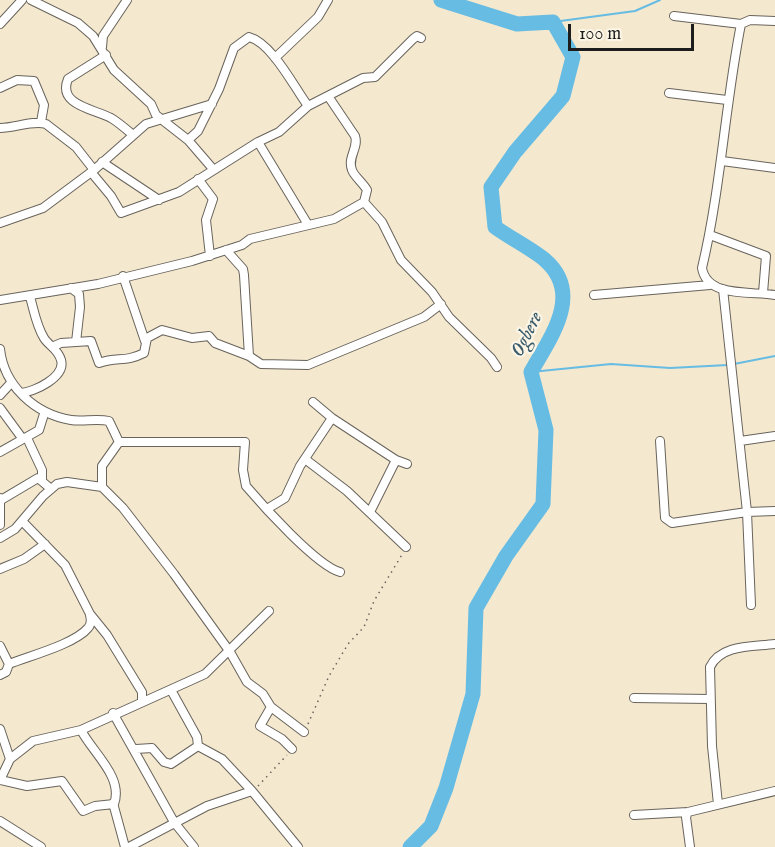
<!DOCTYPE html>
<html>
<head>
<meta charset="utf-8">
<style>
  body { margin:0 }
  #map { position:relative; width:775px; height:847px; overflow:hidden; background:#f4e8cf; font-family:"IM FELL English",serif }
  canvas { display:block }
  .scale { position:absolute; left:568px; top:24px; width:126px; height:27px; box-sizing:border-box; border:3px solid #1c1c1c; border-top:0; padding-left:8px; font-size:18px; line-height:21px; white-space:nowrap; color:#1c1c1c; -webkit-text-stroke:4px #fcf5e5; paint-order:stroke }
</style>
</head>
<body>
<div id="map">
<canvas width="775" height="847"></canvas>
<div class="scale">100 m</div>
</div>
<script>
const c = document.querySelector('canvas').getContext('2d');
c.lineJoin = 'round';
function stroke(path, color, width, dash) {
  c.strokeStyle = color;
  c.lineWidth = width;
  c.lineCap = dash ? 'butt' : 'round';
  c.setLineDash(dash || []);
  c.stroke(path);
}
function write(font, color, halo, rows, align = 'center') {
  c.font = font + ' "IM FELL English",serif';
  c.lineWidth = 4.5;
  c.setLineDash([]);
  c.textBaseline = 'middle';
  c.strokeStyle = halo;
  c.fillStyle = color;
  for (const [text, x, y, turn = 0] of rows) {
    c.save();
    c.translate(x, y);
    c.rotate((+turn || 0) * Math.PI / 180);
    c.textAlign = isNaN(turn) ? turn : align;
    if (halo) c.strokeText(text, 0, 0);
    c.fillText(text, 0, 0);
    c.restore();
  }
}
const stream = new Path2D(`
  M553 22 635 11 660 0
  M734 364 775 356
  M531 372 611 364 670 368 728 365`);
const river = new Path2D(`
  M410 847 431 826 446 788 473 694 476 608 506 556 543 504 546 430 531 372C550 338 584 294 545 260 532 249 510 238 495 227L491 187 515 152 563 96 573 57 553 22 517 24 441 0`);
const path = new Path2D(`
  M308 724 329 676 348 644 364 627 374 601 403 553
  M258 786 287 755`);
const street = new Path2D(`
  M31 0 78 23 93 36 114 70 151 104 156 115 188 140 213 169
  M674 16 741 24 750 20 775 21
  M0 24 22 0
  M741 24C725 105 721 188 702 268 707 298 751 291 775 295
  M102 47 103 36 127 0
  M106 55 68 79C57 105 94 109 111 118 118 122 126 129 133 135
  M275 58 318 17 328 0
  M0 88 17 80 34 81 44 105 41 122
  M669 93 727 100
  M0 128C15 128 33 120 46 124L76 147 94 170
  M188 140 198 131 219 89 234 48 249 37C272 43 294 87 308 106
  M258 142 307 223
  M722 161 775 168
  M102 162 159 200
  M91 172 111 196 121 213 179 192 258 142 279 132 308 106 363 78 375 77 413 39 417 36 421 38
  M198 179 213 199 206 220 210 256
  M364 202 382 222 401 260 432 292 449 317 491 358 497 367
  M0 223 43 208 94 170 146 124 212 104
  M710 235 766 256 763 293
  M226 250 243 269 244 275 249 356
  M123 276 145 341
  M71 288 79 294 80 307 76 342
  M723 289 747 512 775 511
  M594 295 710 285
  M0 300 98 284 192 261 242 245 250 239 334 219 364 202 367 190C363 183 354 176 352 170 347 157 359 148 355 136L328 96
  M54 346 61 343 91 341 99 363C118 356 124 363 144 353L147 338 162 330 192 338 209 336 215 343 249 356 261 364 308 365 424 317 441 304
  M0 349C4 386 35 414 71 420 83 422 96 418 109 421L119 442
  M21 393C34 392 66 377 61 360 58 349 49 346 44 338 36 325 34 310 30 297
  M0 395 11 383
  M313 402 332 418 396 460 407 464
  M0 408 22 438
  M27 438 42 470V481
  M660 441 665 518 672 523 747 512 751 605
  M740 441 775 436
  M0 452 39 430 44 414
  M305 459 347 491 406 547
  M102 487V466L119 442H245L243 470 246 486C263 506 317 566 340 572
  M0 498V525
  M1 500 38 478 51 489
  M267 509 285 498 300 466 332 418
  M370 512 396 460
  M22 521 65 565 90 614 107 635 142 692V701
  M0 538 15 529 43 496 57 484 67 482 102 487 123 508 174 574 230 652 247 682 263 694 271 707 304 732
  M0 569 24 559 45 544
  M0 646 9 664
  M0 675 6 672 9 664C29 656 75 644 88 628 92 624 91 619 90 615
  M171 690 197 737 198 746
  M634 698 710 699
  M271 707 260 726 282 739 292 749
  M113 713 174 822 194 847
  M0 729 10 759
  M198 746 222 759 252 791 298 847
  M136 749 152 748 164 762 171 764 198 746
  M0 780 10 759 33 741 81 730 205 674 269 611
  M0 780 27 786 62 781 83 811 95 806 114 804C124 777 92 752 81 730
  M113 803 125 847
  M718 804 712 746 710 667C721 644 753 647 775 644
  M688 812 686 817 690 847
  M634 815 688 812 775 791
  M0 821 41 847
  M129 847 207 806 252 791`);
const waterNames = [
  ["Ogbere",528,335,-63]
];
stroke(stream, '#66bce3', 2);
stroke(river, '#66bce3', 15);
stroke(street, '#68635b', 10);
stroke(path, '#68635b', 1.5, [1.5, 4.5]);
stroke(street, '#fff', 8);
write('italic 20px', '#3a5c6c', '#fcf5e5', waterNames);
</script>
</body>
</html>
